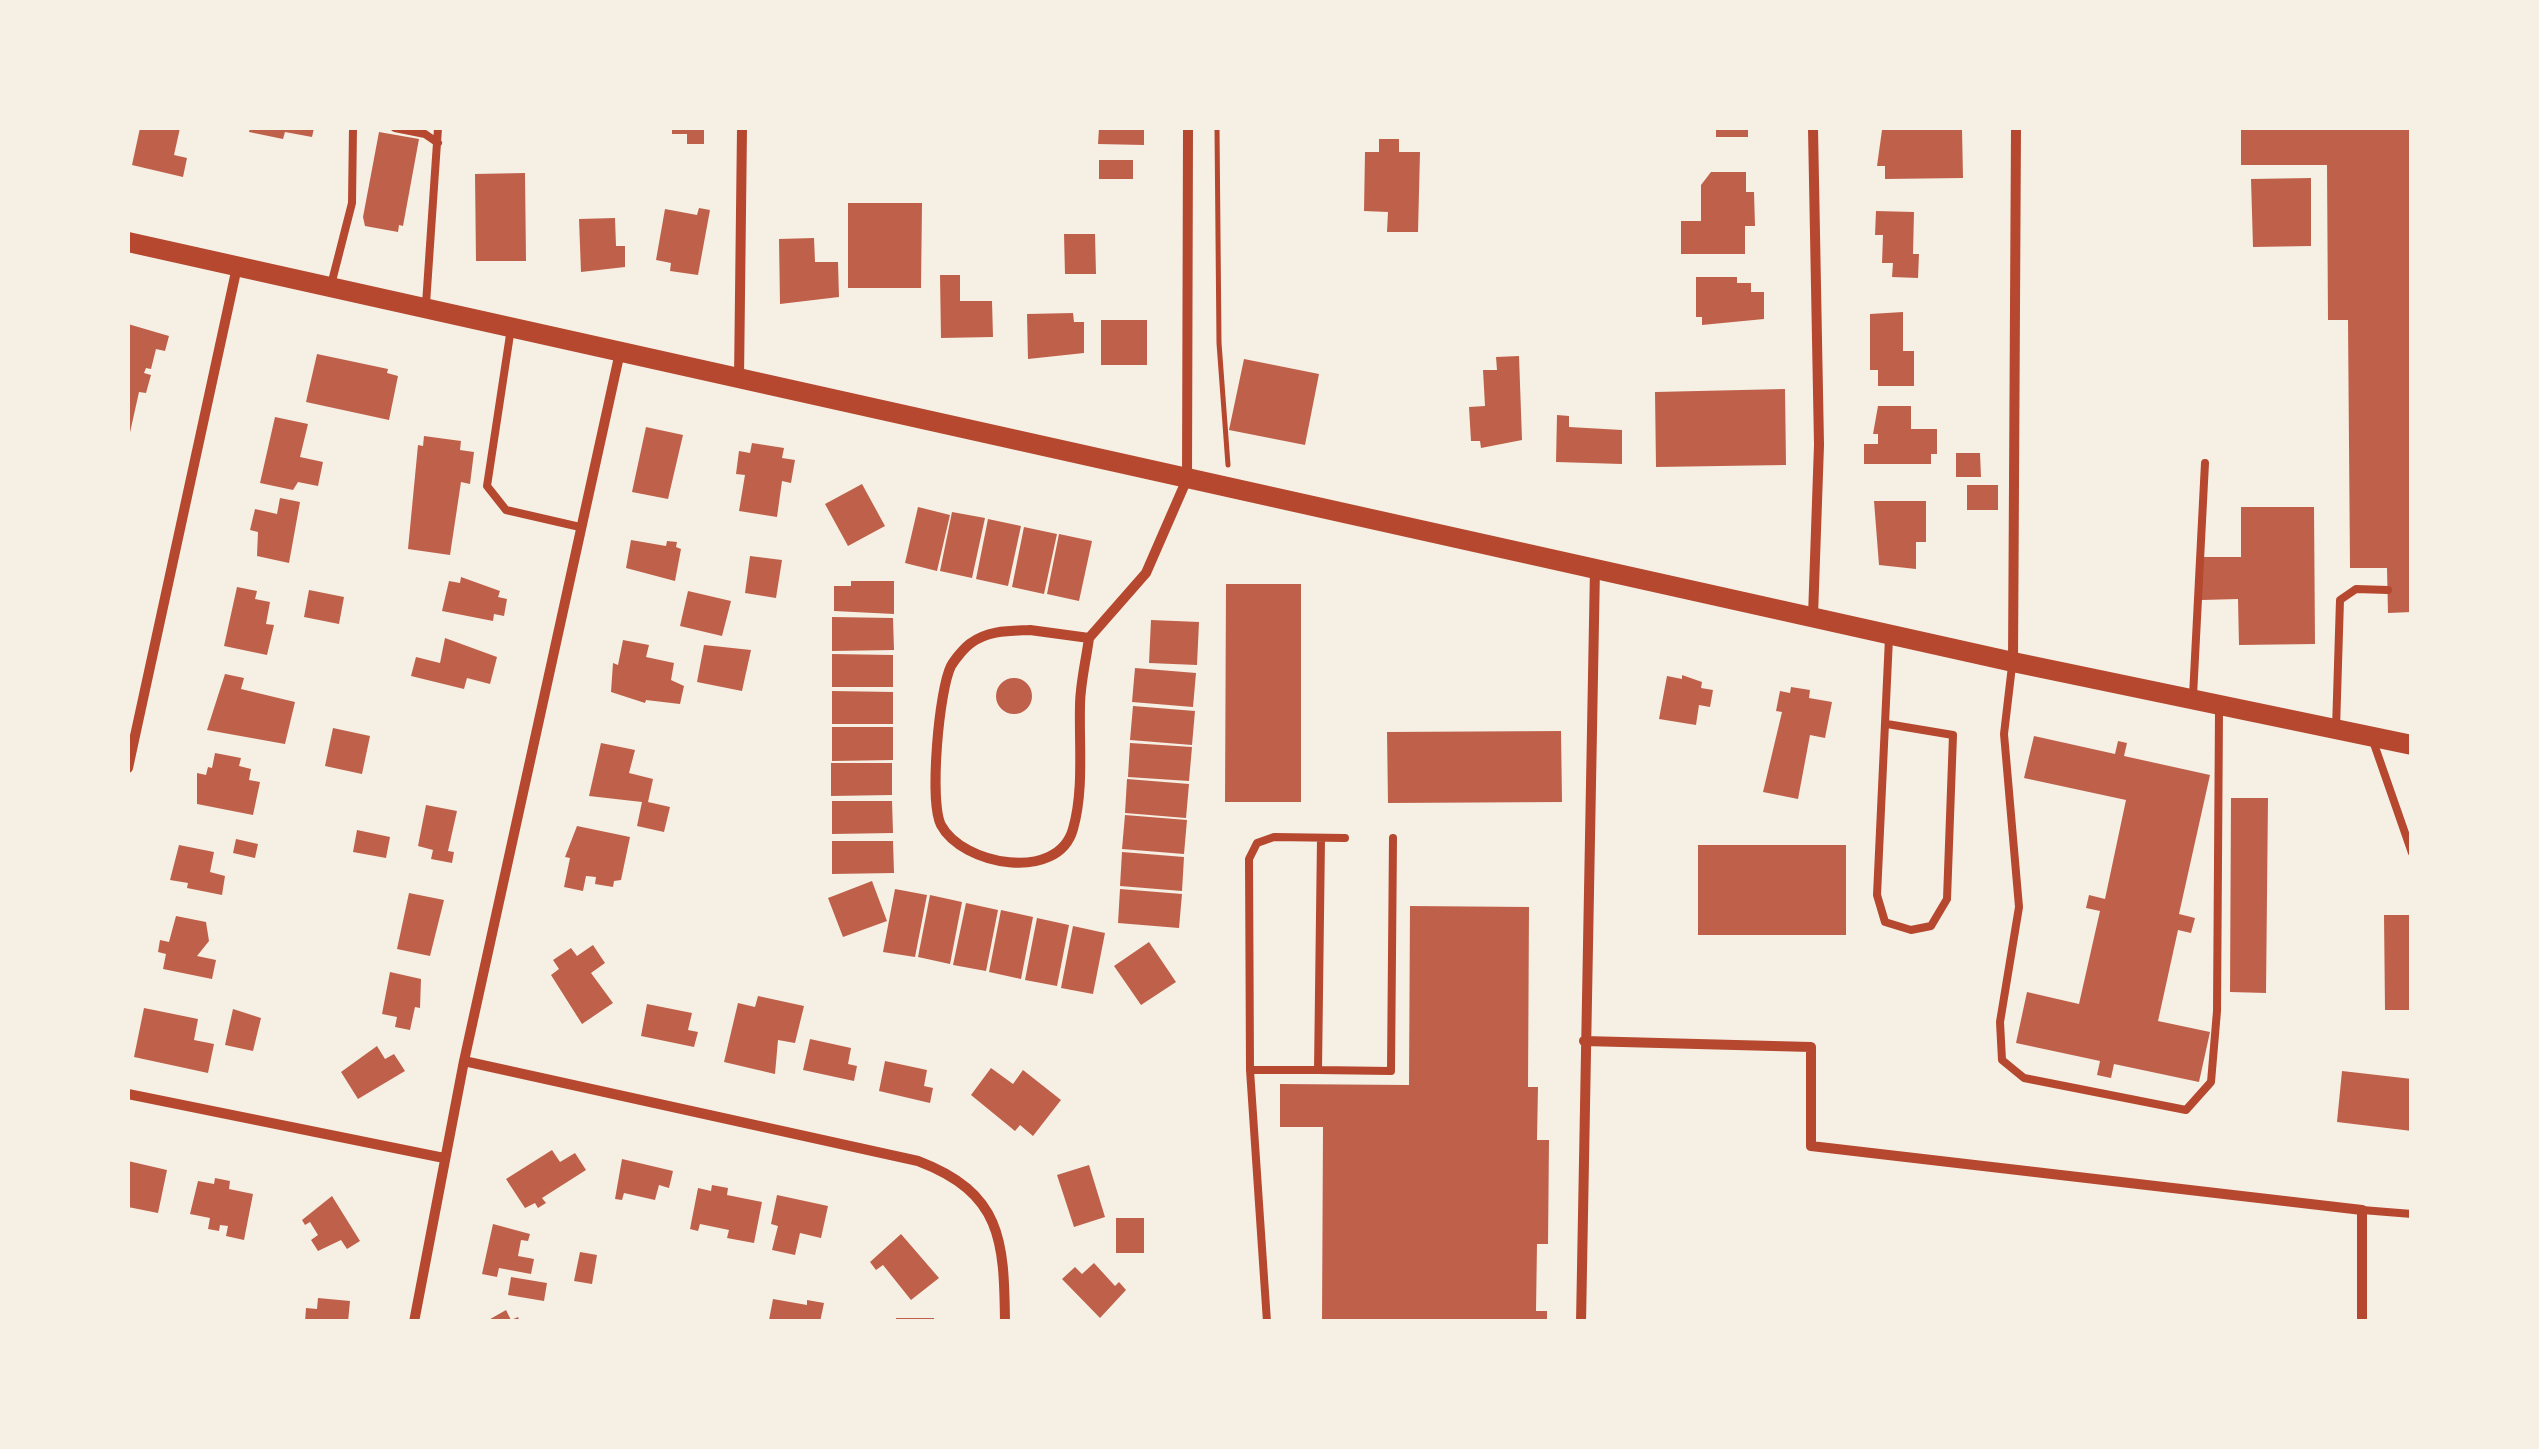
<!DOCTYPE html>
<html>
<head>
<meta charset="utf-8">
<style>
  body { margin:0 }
  #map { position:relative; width:2539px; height:1449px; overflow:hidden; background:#f6efe4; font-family:"Noto Serif",serif }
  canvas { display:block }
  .frame { position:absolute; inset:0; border:130px solid #f6efe4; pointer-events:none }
</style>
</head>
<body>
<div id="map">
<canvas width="2539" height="1449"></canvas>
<div class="frame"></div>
</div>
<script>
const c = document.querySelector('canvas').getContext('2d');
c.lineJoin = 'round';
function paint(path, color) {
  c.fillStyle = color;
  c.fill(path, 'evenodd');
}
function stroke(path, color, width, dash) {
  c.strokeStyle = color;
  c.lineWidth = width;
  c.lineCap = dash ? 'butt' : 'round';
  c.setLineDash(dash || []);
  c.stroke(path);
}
const building = new Path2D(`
  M140 128H180L174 155 187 158 183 177 132 165Z
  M250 128H314L312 137 285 132 283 139 249 132Z
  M672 128H704V144H687V134H672Z
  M1099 128H1144V145L1098 144Z
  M1716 128H1748V137H1716Z
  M2241 128H2412V612L2388 613 2387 568H2350L2348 320H2328L2327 165H2241Z
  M1962 129 1963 178 1885 179V166H1877L1882 130Z
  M379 132 419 139 403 226 399 225 398 232 365 226 363 217Z
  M1379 139H1399V152H1420L1418 232H1387L1388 212 1364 211 1365 152H1379Z
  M1099 160H1133V179H1099Z
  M1711 172H1746V192H1754L1755 226H1745V254H1681V221H1701V185Z
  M525 173 526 261H476L475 174Z
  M2311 178V246L2253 247 2251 179Z
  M848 203H922L921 288H848Z
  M699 208 710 210 698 275 670 271 671 263 656 260 665 209 697 215Z
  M1876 211 1914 212 1913 254H1919L1918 278 1892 277 1893 263H1882L1883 235H1875Z
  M615 218 616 246H625V267L581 272 579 219Z
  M1064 234H1095L1096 274H1065Z
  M814 238 815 262H838L839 297 780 304 779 239Z
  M940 275H960V301H992L993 337 941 338Z
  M1696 277H1737V283H1751V292H1764V319L1702 325V317H1696Z
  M1903 312V351H1914V386H1878V370H1870V314Z
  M1073 313 1074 322H1084V353L1028 359 1027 314Z
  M1101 320H1147V365H1101Z
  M128 324 169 336 165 351 156 349 151 369 146 368 144 373 151 375 146 393 139 392 129 437Z
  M317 354 388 369 387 373 398 376 389 420 306 402Z
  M1519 356 1522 440 1481 448 1480 441H1471L1469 407 1485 406 1483 370H1497L1496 357Z
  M1244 359 1319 374 1305 445 1229 430Z
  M1785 389 1786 465 1656 467 1655 392Z
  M1878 406H1911V429H1937V454H1931V464H1864V444H1878V434H1873Z
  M1557 415 1569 416V427L1622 430V464L1556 462Z
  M275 417 308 424 300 457 323 462 318 486 298 482 293 490 260 483Z
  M646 427 683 435 668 499 632 492Z
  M424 436 461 441 460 450 474 452 470 484 461 482 450 555 408 549 418 445 423 446Z
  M752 443 784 448 782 458 795 460 791 483 782 481 777 517 739 511 745 475 736 474 739 451 750 453Z
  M1956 453H1980L1981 477H1956Z
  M862 484 885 526 848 546 825 504Z
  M1967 485H1998V510H1967Z
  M280 498 300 502 289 563 257 556 258 532 250 530 255 509 277 514Z
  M1874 501H1926V542H1916V569L1879 565Z
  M918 507 950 515 937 571 905 563Z
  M2241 507H2314L2315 644 2239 645 2238 599 2202 600V557H2241Z
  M952 512 985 518 972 578 940 571Z
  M988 519 1021 526 1008 586 976 579Z
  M1024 527 1057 534 1044 594 1012 587Z
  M1059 534 1092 541 1079 601 1047 594Z
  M631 540 666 546 667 541 677 542 676 547 681 549 675 581 626 568Z
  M750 556 782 560 776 598 745 593Z
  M461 577 500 591 498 597 507 599 504 616 494 614 493 621 442 611 449 581 460 583Z
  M851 581H894V614L834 611V586H851Z
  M1226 584H1301V802H1225Z
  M237 587 257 591 255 599 270 602 266 624 274 625 267 655 224 646Z
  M309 590 344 597 339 624 304 617Z
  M688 591 731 601 722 636 680 626Z
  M832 617 893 618 894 650 832 651Z
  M1151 620 1199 622 1197 665 1149 663Z
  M445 638 497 657 490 684 467 678 464 689 411 676 416 657 440 663Z
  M623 640 649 645 646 657 674 663 671 680 684 686 680 704 646 700 645 703 611 692 613 663 618 665Z
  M704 645 751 650 742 691 697 682Z
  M832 654 893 655V687H832Z
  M1135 668 1196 673 1193 707 1132 702Z
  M225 674 244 678 241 689 295 702 285 744 207 730Z
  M1682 675 1702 682 1701 688 1713 690 1710 707 1699 705 1696 725 1659 719 1667 676 1682 679Z
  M996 696a18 18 0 1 1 36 0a18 18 0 1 1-36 0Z
  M1791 687 1810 690 1809 698 1832 702 1825 738 1810 735 1798 799 1763 792 1782 712 1776 711 1780 691 1790 693Z
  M832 691 893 692V724H832Z
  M1133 706 1195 711 1192 745 1130 740Z
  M832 727H893V760L832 761Z
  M333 728 370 736 362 774 325 766Z
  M1561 731 1562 802 1388 803 1387 732Z
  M2034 736 2115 754 2118 741 2127 743 2124 756 2210 775 2179 914 2195 918 2191 933 2178 930 2158 1021 2210 1032 2199 1082 2114 1064 2111 1078 2097 1075 2100 1061 2016 1043 2027 992 2079 1004 2100 911 2086 908 2089 895 2105 899 2126 800 2024 778Z
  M601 743 635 750 629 773 653 779 648 802 670 807 664 832 637 826 642 802 589 796Z
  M1130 743 1192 747 1189 781 1128 777Z
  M215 753 241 758 239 766 251 769 249 780 260 782 253 815 197 804V773L206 775 208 767 212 768Z
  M831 763H892V795L831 796Z
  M1127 779 1189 784 1186 818 1125 813Z
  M2231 798H2268L2266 993 2230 992Z
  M832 801H892L893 833 832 834Z
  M426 805 457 811 448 851 454 852 452 863 431 859 433 850 418 846Z
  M1125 815 1187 820 1184 854 1122 849Z
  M577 826 630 837 621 880 614 881 613 887 595 884 596 877 586 876 583 891 564 887 570 858 565 857Z
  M357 830 390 837 386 858 353 852Z
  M236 839 258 844 255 858 233 853Z
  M832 841H893L894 873 832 874Z
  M179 845 214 852 210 872 225 876 222 895 187 888 188 883 170 880Z
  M1698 845H1846V935H1698Z
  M1122 852 1184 857 1182 891 1120 886Z
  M872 881 887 921 843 937 828 898Z
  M895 889 927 895 915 957 883 952Z
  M1120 889 1182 894 1179 928 1118 923Z
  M409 893 444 900 430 956 397 949Z
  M930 895 962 902 950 964 918 957Z
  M966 903 998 910 986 971 953 965Z
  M1410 906 1529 907 1528 1087H1538L1537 1140H1549L1548 1244H1537L1536 1311H1547V1322H1322L1323 1127H1280V1084L1409 1085Z
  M1001 910 1033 917 1021 979 989 972Z
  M2384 915H2412V1010H2385Z
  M176 916 206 922 209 941 197 956 216 960 212 979 163 969 166 954 158 952 160 940 169 942Z
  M1037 918 1069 925 1057 986 1025 980Z
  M1073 926 1105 933 1093 994 1061 988Z
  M1149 942 1176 982 1141 1005 1114 966Z
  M593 945 605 963 591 973 613 1003 582 1024 551 975 559 969 553 960 571 948 577 956Z
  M390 972 421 979 420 1008 415 1007 410 1030 395 1027 397 1017 382 1014Z
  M758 996 804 1006 795 1043 778 1040 775 1074 724 1062 738 1003 755 1007Z
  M647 1004 692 1013 688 1030 698 1032 694 1047 641 1036Z
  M144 1008 198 1019 194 1040 214 1044 208 1073 134 1057Z
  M233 1009 261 1018 253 1051 225 1045Z
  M810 1039 851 1048 848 1064 857 1066 854 1081 803 1070Z
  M377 1046 385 1059 394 1054 405 1071 358 1099 341 1072Z
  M885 1061 927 1070 924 1086 933 1088 930 1103 879 1091Z
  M991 1068 1013 1084 1023 1070 1061 1100 1033 1136 1020 1125 1015 1131 971 1095Z
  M2342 1071 2412 1079V1131L2337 1122Z
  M552 1150 560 1162 575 1153 586 1170 542 1198 546 1203 538 1208 535 1203 525 1208 506 1179Z
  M622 1159 673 1171 669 1188 659 1185 655 1200 624 1193 622 1200 615 1199Z
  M128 1161 167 1170 158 1213 128 1207Z
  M1089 1165 1105 1217 1074 1227 1057 1175Z
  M215 1178 230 1181 229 1189 253 1194 244 1240 226 1236 228 1226 220 1225 219 1231 208 1229 210 1218 190 1214 198 1181 214 1184Z
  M712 1185 728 1188 727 1195 762 1202 754 1243 727 1238 729 1230 700 1224 698 1231 690 1229 698 1188 711 1191Z
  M777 1195 828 1206 821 1238 800 1233 795 1255 772 1250 778 1226 771 1224Z
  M332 1196 360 1241 347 1249 341 1240 318 1251 311 1240 318 1235 310 1222 305 1225 302 1220Z
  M1116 1218H1144V1253H1116Z
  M493 1224 530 1234 528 1241 521 1240 518 1256 534 1259 531 1274 499 1268 497 1277 482 1274Z
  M901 1234 939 1278 911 1300 883 1265 876 1270 870 1262Z
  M580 1252 597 1255 592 1284 574 1281Z
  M1094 1263 1115 1286 1119 1282 1126 1290 1100 1318 1062 1279 1075 1267 1082 1274Z
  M511 1277 547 1283 544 1301 508 1295Z
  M318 1298 350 1301 348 1322H305L306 1308 317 1309Z
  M773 1299 807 1305V1300L824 1303 820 1322 769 1320Z
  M506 1310 511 1320 518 1317 520 1322H485Z
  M896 1318H934V1322H896Z`);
const path = new Path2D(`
  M1217 128 1219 343 1228 465`);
const service = new Path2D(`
  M395 128 425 134 438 143
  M331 285 352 203 353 128
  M426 304 438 128
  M511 328 487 486 506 510 580 527
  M2012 666 2004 734 2019 907 2000 1022 2002 1060 2024 1078 2186 1110 2211 1082 2217 1011 2219 710
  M2193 696 2205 463
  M1887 724 1953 735 1947 899 1931 926 1911 930 1885 922 1877 895 1889 638
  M2336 729 2340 600 2356 589 2388 590
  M2373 741 2412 853
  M1321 838 1318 1070 1391 1071 1393 838
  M1250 1070H1318
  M2362 1210 2412 1214
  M1267 1322 1250 1070 1249 859 1257 843 1274 837 1345 838`);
const minor = new Path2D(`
  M739 378 742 128
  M1813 616 1819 445 1813 128
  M1030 630 1089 638C1086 661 1080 684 1080 706 1079 745 1084 791 1073 829 1058 883 962 865 941 825 929 801 939 690 951 666 955 659 965 647 971 643 989 630 1010 631 1030 630Z
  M1089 638 1146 573 1187 479 1188 128
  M2013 661 2016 128
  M128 768 237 267
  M1584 1041 1811 1047V1146L2362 1210V1322
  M464 1061 918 1161C1002 1193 1004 1240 1005 1322
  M128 1094 444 1158
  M414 1322 464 1061 620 352
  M1581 1322 1595 568`);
const secondary = new Path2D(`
  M128 242 2013 662 2412 745`);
paint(building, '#bf614a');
stroke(path, '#b5482f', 5);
stroke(service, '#b5482f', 8);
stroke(minor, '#b5482f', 10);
stroke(secondary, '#b5482f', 20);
</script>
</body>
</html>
